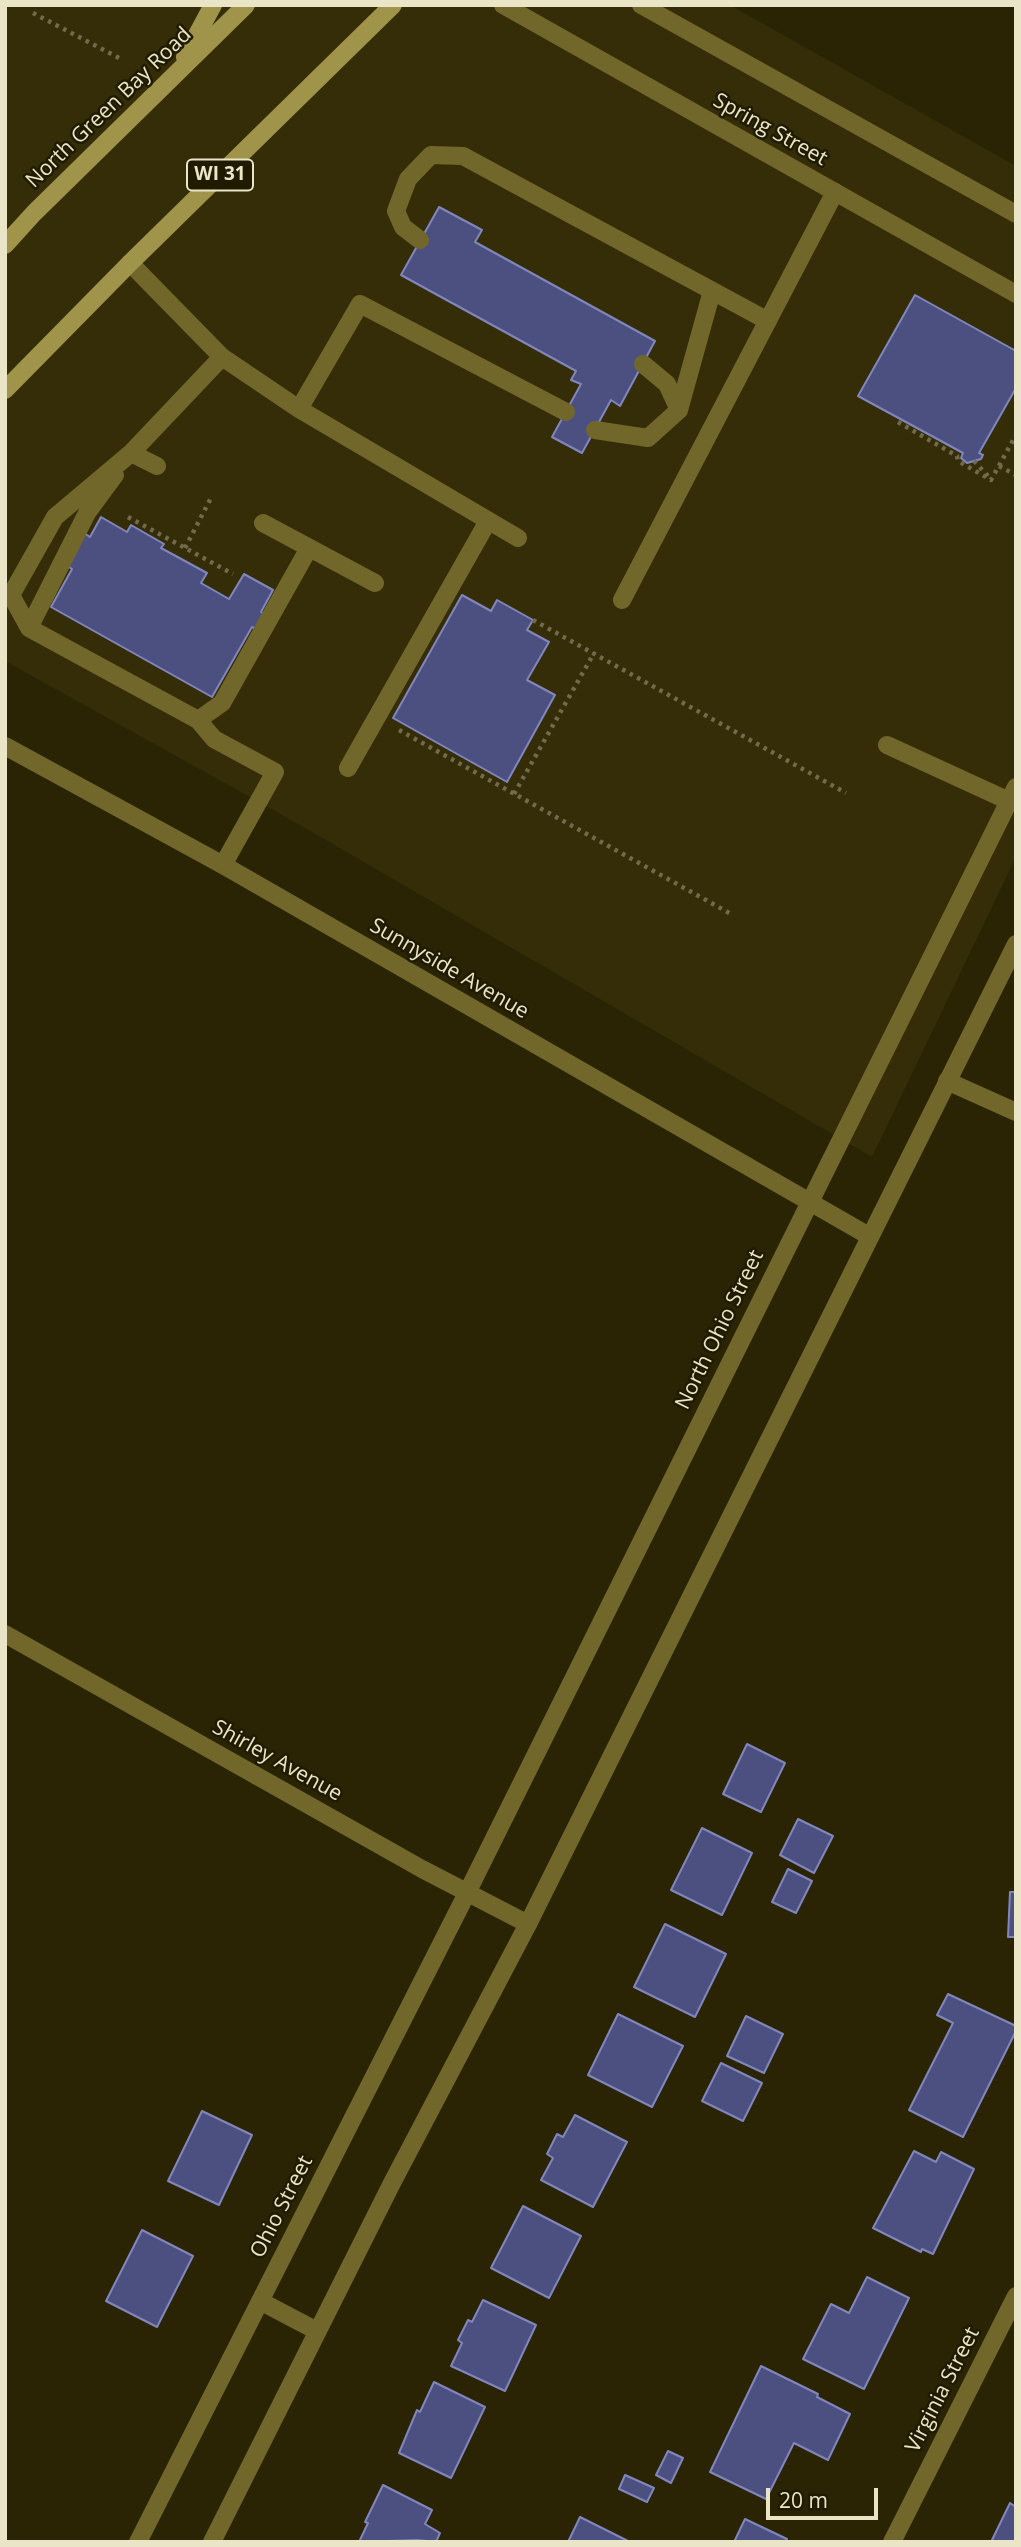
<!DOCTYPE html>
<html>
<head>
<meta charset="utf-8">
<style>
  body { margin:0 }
  #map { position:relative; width:1021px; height:2547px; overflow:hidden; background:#2a2405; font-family:"Open Sans",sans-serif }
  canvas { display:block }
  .frame { position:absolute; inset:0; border:7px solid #eae5c7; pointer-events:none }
  .scale { position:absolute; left:766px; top:2488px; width:112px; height:32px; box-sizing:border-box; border:4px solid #eae5c7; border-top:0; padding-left:9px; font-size:21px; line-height:24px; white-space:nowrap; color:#eae5c7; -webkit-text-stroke:5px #201b00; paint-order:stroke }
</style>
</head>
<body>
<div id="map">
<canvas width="1021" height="2547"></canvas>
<div class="frame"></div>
<div class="scale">20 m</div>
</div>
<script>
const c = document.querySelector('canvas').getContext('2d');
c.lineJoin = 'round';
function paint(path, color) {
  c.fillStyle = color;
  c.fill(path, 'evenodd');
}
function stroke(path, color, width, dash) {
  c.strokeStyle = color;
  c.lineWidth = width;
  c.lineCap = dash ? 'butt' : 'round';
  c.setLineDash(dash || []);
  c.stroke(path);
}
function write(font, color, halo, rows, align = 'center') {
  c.font = font + ' "Open Sans",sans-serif';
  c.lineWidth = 5;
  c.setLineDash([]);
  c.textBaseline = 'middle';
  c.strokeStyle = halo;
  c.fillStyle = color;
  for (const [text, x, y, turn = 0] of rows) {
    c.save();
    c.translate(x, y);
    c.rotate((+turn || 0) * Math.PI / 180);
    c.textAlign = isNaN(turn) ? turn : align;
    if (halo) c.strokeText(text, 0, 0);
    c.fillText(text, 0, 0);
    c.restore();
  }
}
const built = new Path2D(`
  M5 5H730L1016 166V857L872 1157 293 821 5 661Z`);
const building = new Path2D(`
  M439 207 482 230 475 242 655 341 620 406 611 400 582 453 552 437 581 384 571 380 576 371 401 275Z
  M915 295 1016 351V388L979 453 983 455 981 459 967 463 961 458 963 453 858 396Z
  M101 517 127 532 131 525 164 544 161 548 207 573 201 583 229 599 244 574 273 590 261 612 264 614 256 629 252 627 212 697 51 607 72 569 66 565 84 533 90 537Z
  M462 595 491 611 497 600 533 620 527 630 549 642 527 680 555 695 507 782 393 718Z
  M747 1744 785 1763 761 1812 723 1794Z
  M798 1819 833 1836 814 1873 780 1855Z
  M702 1828 752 1853 722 1915 671 1890Z
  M788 1869 812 1881 796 1913 772 1902Z
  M1010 1892H1016V1937H1008Z
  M665 1924 726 1954 695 2017 634 1987Z
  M948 1994 1016 2026V2031L963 2137 909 2110 953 2023 937 2015Z
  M618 2014 683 2046 652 2107 588 2075Z
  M746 2016 783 2034 764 2073 727 2056Z
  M721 2063 762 2083 743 2121 702 2101Z
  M202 2111 252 2135 219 2205 168 2181Z
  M575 2115 627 2142 593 2207 541 2180 553 2158 547 2154 557 2134 563 2137Z
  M914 2151 936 2162 941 2152 974 2169 933 2254 922 2249 921 2252 873 2228Z
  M523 2206 581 2236 549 2298 491 2268Z
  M142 2230 193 2256 157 2327 106 2301Z
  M867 2277 909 2298 864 2389 803 2359 831 2304 849 2313Z
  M483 2300 536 2325 505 2391 451 2366 462 2343 458 2340 468 2320 472 2322Z
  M761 2366 818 2394 817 2397 850 2414 828 2460 794 2443 766 2499 710 2472Z
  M434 2382 485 2407 451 2478 399 2453 417 2410 420 2412Z
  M668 2451 683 2458 671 2483 656 2475Z
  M625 2475 654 2488 647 2502 619 2489Z
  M383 2485 432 2510 425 2524 440 2533 436 2542 417 2540 359 2542 368 2523 365 2522Z
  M1010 2503 1016 2507V2542H991Z
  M580 2517 630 2542H568Z
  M745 2519 787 2539 785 2542H734Z`);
const path = new Path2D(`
  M33 13 123 60
  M898 422 957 456 958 461 991 480 1016 435
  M974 461 988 476
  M999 466 1016 475
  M128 517 233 574
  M185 548 212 496
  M533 620 846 793
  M399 730 733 915
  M514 794 594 653`);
const service = new Path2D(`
  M420 240 403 227 396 211 408 179 431 155 463 156 768 321
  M130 263 222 357 299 409 518 538
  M222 357 131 453 55 517 11 595 29 628 198 720 222 703 309 548
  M299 409 360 304 566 412
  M679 410 712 291
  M595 430 648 438 679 410 667 384 643 364
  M131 453 157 466
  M263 523 375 583
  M622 600 835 192
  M29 628 87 513 115 475
  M198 720 214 739 275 772 223 865
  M887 745 1009 801
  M348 768 488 521
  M947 1081 1016 1112`);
const minor = new Path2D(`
  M5 746 223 865 869 1236
  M5 1634 422 1869 528 1924
  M892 2542 1016 2296`);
const tertiary = new Path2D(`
  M260 2301 317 2331
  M138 2542 467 1893 1016 787
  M212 2542 392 2183 528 1924 1016 944`);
const secondary = new Path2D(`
  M503 5 1016 294
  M641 5 1016 214`);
const primary = new Path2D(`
  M185 57 213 5
  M5 245 34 213 246 5
  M5 390 130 263 393 5`);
const shields = [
  [220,175,66]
];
const shieldNames = [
  ["WI 31",220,175]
];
const streetNames = [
  ["North Green Bay Road",109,108,-44],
  ["Spring Street",770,130,29],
  ["Sunnyside Avenue",449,969,30],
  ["North Ohio Street",720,1330,-64],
  ["Shirley Avenue",277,1761,29],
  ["Ohio Street",282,2207,-63],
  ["Virginia Street",943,2390,-63]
];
paint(built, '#342d08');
paint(building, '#4c5081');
stroke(building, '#8187bc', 2);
stroke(path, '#716b4c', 4.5, [3.5, 5]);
stroke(service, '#72672b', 18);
stroke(minor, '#72672b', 18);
stroke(tertiary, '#72672b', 18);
stroke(secondary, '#72672b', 18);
stroke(primary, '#a0934a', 18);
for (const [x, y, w] of shields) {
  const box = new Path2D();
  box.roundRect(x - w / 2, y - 15.5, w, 31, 5);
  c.fillStyle = '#201b00';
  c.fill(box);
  stroke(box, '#eae5c7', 2);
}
write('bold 19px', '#eae5c7', null, shieldNames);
write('21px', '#eae5c7', '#201b00', streetNames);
</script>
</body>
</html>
